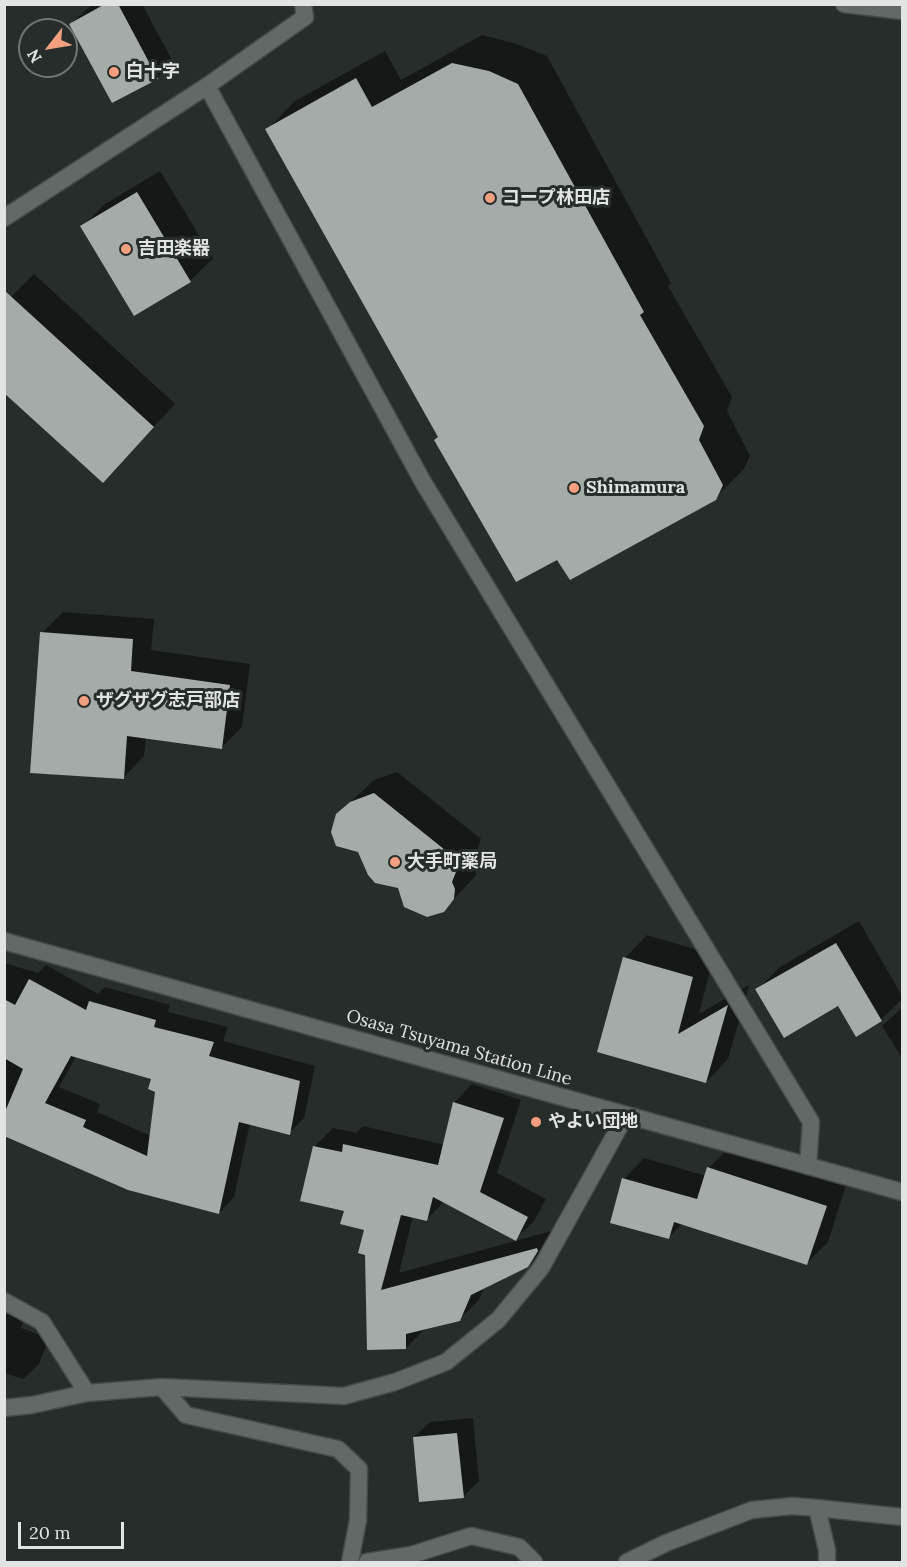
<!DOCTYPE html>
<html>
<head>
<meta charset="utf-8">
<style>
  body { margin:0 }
  #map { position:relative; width:907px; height:1567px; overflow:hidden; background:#272d2a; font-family:Lora,serif }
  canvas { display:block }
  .frame { position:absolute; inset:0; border:6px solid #e0e4e2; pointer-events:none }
  .north { position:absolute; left:18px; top:18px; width:60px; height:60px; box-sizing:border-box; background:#272d2a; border:2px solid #717674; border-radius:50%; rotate:239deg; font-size:16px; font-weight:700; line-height:24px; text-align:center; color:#e0e4e2 }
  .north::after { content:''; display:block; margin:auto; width:21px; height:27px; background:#f2a080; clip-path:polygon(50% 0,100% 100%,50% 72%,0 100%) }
  .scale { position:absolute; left:18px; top:1522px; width:106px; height:27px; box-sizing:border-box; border:3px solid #e0e4e2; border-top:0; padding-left:8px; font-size:18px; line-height:21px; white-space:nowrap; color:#e0e4e2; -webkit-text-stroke:4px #272d2a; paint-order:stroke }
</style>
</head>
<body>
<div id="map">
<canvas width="907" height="1567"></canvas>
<div class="frame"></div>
<div class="north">N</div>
<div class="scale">20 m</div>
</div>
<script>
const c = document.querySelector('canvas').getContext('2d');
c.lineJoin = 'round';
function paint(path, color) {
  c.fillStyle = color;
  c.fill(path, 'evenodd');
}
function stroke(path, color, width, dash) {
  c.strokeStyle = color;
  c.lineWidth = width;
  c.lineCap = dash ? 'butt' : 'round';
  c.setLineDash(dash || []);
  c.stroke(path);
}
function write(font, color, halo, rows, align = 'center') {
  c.font = font + ' Lora,"Noto Sans JP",serif';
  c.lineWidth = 6;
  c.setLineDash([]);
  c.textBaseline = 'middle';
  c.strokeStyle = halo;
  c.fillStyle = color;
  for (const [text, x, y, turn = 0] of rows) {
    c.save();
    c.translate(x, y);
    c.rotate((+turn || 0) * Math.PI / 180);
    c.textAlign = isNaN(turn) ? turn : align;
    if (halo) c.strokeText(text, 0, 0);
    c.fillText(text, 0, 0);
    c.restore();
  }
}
const shadow = new Path2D(`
  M94 4H142L173 62 158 77 113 101 71 24 87 9Z
  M482 35 517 44 547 56 671 283 668 286 732 397 727 411 750 456 744 469 715 498 558 557 439 436 267 130 295 101 385 51 401 80Z
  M160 171 213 258 190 281 135 314 82 227 105 204Z
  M34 274 175 404 103 481 4 304Z
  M63 612 154 619 151 650 250 664 242 727 221 748 146 737 144 756 123 778 42 633Z
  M397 772 481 839 474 859 476 875 443 911 399 887 359 851 338 814 374 780Z
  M859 921 902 996V999L881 1020 838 1004 757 990 780 967Z
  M647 935 714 955 699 1014 749 985 728 1059 706 1082 625 958Z
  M4 963 38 973 46 965 98 994 105 987 170 1005 168 1012 228 1027 223 1041 315 1066 304 1118 289 1133 250 1123 234 1197 219 1213 4 1134ZM76 1056 152 1078 156 1091 151 1136 97 1112 100 1104 59 1087Z
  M902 1008V1058L882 1026Z
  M472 1084 521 1100 497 1173 546 1199 534 1221 515 1239 444 1202 427 1219 413 1216 399 1273 555 1230 546 1247 527 1266 484 1288 478 1301 459 1319 424 1330 406 1348 368 1349 366 1229 346 1210 302 1200 315 1146 333 1128 356 1133 363 1126 445 1145 454 1103Z
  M729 1147 846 1185 828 1242 807 1263 683 1223 669 1237 624 1179 644 1158 706 1176 709 1168Z
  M4 1312 24 1319 21 1328 49 1338 39 1364 23 1379 4 1373Z
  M473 1418 479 1481 464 1496 414 1437 430 1422Z`);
const building = new Path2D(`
  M105 4H118L158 79 112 103 69 24Z
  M452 63 489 71 518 84 644 312 640 315 704 426 699 440 723 485 716 500 570 580 557 560 516 582 434 440 438 437 265 129 356 78 372 107Z
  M137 192 191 282 134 316 80 226Z
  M4 290 154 427 103 483 4 393Z
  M40 632 133 639 131 671 230 685 222 749 127 736 124 779 30 773Z
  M374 793 460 862 452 882 455 889 454 899 444 912 427 917 404 907 398 888 375 883 368 875 358 852 336 846 331 832 336 814 350 802Z
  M836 943 882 1021 856 1037 838 1006 784 1038 755 989Z
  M623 957 693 977 678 1034 728 1005 706 1083 597 1052Z
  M29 979 86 1010 89 1001 156 1020 154 1027 214 1042 209 1056 300 1081 290 1135 239 1122 219 1214 128 1190 4 1136V1114L23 1069 4 1058V999L15 1005ZM71 1056 151 1079 148 1089 155 1092 147 1156 83 1127 86 1120 45 1103Z
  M453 1102 504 1118 480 1192 528 1217 516 1241 433 1197 427 1221 401 1215 381 1290 537 1248 538 1251 528 1267 471 1295 460 1321 406 1334V1349L367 1350 365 1255 358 1253 364 1230 340 1224 344 1211 300 1201 313 1146 342 1152 343 1144 438 1165Z
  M707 1167 827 1206 807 1265 674 1222 669 1239 610 1223 622 1178 697 1199Z
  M457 1433 464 1498 419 1502 413 1437Z`);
const service = new Path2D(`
  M207 86 423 482 811 1122 808 1166`);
const minor = new Path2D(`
  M4 218 207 86 305 17 303 4
  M4 1301 42 1322 87 1393
  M162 1387 186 1415 338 1449 359 1469 358 1520 350 1562
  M4 1408 32 1405 87 1393 162 1387 344 1396 395 1382 446 1362 498 1320 541 1268 626 1115
  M367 1562 411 1555 471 1536 519 1547 534 1562
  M627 1562 666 1543 752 1510 792 1506 817 1508
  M827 1562V1550L817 1508 902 1517`);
const tertiary = new Path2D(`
  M844 4 902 11`);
const secondary = new Path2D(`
  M4 941 902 1192`);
const markers = [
  [114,72,6,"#f2a080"],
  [490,198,6,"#f2a080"],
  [126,249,6,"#f2a080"],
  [574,488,6,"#f2a080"],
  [84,701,6,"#f2a080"],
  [395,862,6,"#f2a080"],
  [536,1122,6,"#f2a080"]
];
const poiNames = [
  ["白十字",126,72],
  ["コープ林田店",502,198],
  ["吉田楽器",138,249],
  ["Shimamura",586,488],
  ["ザグザグ志戸部店",96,701],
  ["大手町薬局",407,862],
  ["やよい団地",548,1122]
];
const streetNames = [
  ["Osasa Tsuyama Station Line",459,1048,16]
];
paint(shadow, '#0007');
paint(building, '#a4aba8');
stroke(service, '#454b48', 19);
stroke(minor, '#454b48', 19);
stroke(tertiary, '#454b48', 19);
stroke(secondary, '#454b48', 19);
stroke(service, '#626966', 16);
stroke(minor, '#626966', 16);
stroke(tertiary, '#626966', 16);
stroke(secondary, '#626966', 16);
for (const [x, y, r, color] of markers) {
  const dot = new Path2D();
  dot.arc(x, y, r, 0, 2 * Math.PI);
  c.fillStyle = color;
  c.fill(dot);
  stroke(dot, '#272d2a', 2);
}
write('bold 18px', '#e0e4e2', '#272d2a', poiNames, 'left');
write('18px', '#e0e4e2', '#272d2a', streetNames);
</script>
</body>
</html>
